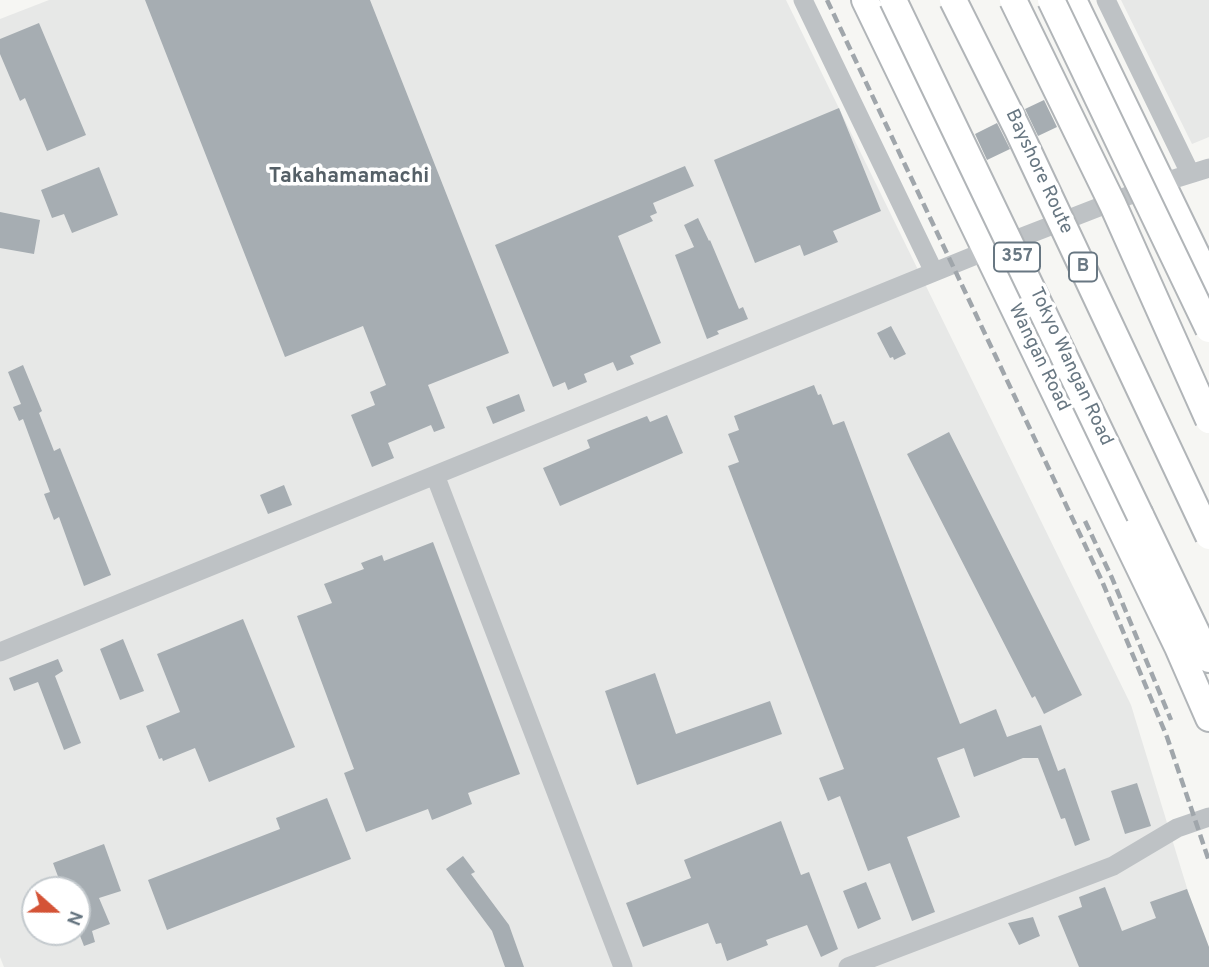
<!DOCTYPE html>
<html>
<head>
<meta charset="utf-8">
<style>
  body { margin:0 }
  #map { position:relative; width:1209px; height:967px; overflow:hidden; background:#f6f6f3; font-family:Overpass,sans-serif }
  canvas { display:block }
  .north { position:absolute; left:21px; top:876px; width:70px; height:70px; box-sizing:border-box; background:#fff; border:2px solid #c3c9cd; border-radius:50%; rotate:111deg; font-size:19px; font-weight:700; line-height:28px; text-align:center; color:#687782 }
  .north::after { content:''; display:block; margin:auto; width:24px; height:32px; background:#d45336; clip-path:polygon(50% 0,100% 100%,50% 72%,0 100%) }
</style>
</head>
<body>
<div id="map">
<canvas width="1209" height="967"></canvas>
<div class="north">N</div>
</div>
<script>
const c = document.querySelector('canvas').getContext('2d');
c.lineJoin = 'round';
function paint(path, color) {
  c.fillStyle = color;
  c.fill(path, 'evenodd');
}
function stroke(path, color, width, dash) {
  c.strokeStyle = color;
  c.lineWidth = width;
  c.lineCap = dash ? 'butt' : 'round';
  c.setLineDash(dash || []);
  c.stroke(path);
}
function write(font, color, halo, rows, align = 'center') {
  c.font = font + ' Overpass,sans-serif';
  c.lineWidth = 7;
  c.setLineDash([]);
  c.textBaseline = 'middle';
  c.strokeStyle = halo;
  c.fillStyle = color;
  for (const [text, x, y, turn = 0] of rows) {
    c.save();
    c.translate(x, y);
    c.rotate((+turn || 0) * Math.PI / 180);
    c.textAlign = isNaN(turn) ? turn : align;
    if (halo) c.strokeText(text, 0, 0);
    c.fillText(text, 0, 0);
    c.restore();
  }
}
const built = new Path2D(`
  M49 0H786L1131 705 1209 960V967H4L0 957V19ZM35 890H77V932H35Z
  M1121 0H1209V137L1192 144Z`);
const building = new Path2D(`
  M145 0H370L509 353 428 385 445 428 434 432 431 425 388 443 394 458 372 467 351 415 375 405 370 392 386 385 363 326 285 357Z
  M39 23 86 135 47 151 25 98 20 101 0 54V39Z
  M1044 100 1057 127 1038 136 1025 109Z
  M839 108 881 211 833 231 838 242 804 256 800 245 755 263 714 160Z
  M997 123 1010 149 987 160 975 134Z
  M685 166 694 186 653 203 657 213 650 216 653 221 618 236 661 343 630 356 634 364 617 371 613 362 584 374 587 382 568 390 565 382 553 387 495 245Z
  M99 167 118 215 72 233 64 214 52 218 41 190Z
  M0 212 40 220 34 254 0 248Z
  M698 218 709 241 710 240 739 309 743 307 748 319 717 331 719 334 707 339 675 255 694 247 684 225Z
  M891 326 906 354 894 360 893 357 890 358 877 333Z
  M23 365 42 411 39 413 54 451 60 448 111 575 84 586 59 517 54 520 44 494 50 492 23 419 19 421 13 407 21 404 8 372Z
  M814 385 818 395 821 394 833 425 844 421 960 724 996 709 1007 737 1041 725 1058 771 1065 768 1090 840 1075 846 1065 818 1061 819 1038 758H1023L974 777 964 748 937 758 960 817 907 837 935 912 912 921 890 863 868 871 840 796 828 801 819 778 844 769 728 466 739 462 728 434 739 430 734 416Z
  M519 394 525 411 493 424 486 407Z
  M667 415 683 453 560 506 543 468 590 448 587 440 614 429 647 416 650 422Z
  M949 432 1082 695 1044 714 1035 696 1032 698 907 454Z
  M284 485 292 505 268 514 260 495Z
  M433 542 520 774 468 793 472 804 432 820 428 809 366 832 344 773 354 769 297 616 332 603 324 584 364 569 361 563 382 555 384 561Z
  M243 619 295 747 209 782 195 748 163 761 162 758 159 759 146 726 180 712 157 654Z
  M123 639 144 691 120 700 100 649Z
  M58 659 63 671 55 676 81 743 64 750 38 682 14 691 9 678Z
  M655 673 676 734 770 701 782 734 637 785 605 691Z
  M1137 783 1151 826 1125 834 1111 791Z
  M327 798 351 859 167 930 148 880 280 829 276 818Z
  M781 821 801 875 809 872 838 949 821 957 807 925 766 940 768 945 727 961 721 943 716 944 708 923 643 947 626 903 691 878 684 860Z
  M104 844 121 891 99 898 110 924 92 931 95 942 84 946 77 928V890H63L53 863Z
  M463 856 475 872 471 874 509 925 524 967H505L492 931 446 869Z
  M866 882 881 919 858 929 843 891Z
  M1105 887 1122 931 1156 918 1150 902 1187 889 1209 947V967H1079L1058 916 1082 907 1079 897Z
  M1033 917 1040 936 1019 945 1008 923Z`);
const minor = new Path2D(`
  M803 0 934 272
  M1106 0 1190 173
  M435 475 623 967
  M0 652 986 251 1161 183 1209 168
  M848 967 1113 866 1177 828 1209 817`);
const highway = new Path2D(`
  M865 0 1178 647 1209 718
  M1073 0 1209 281
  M1140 515 1209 659`);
const rail = new Path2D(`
  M827 0 1102 581 1167 737 1209 861
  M1085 521 1112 578 1171 720`);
const highwayBridge = new Path2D(`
  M893 0 1140 515
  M953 0 1018 130 1209 536
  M1013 0 1113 205 1209 420
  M1051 0 1209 329`);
const shields = [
  [1017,257,46],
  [1083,267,28]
];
const shieldNames = [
  ["357",1017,257],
  ["B",1083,267]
];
const streetNames = [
  ["Bayshore Route",1038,172,65],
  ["Wangan Road",1038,358,64],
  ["Tokyo Wangan Road",1070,367,65]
];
const neighbourhoodNames = [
  ["Takahamamachi",349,178]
];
paint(built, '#e7e8e7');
paint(building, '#a6adb2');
stroke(highway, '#b1b5b8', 30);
stroke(minor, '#bec2c5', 19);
stroke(highway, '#fff', 26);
stroke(rail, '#a0a6ab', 4.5, [10, 5]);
stroke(highwayBridge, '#b1b5b8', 30, []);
stroke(highwayBridge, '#fff', 26);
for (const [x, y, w] of shields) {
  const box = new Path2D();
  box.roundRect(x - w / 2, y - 14.5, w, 29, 5);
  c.fillStyle = '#fff';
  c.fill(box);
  stroke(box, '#687782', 2);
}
write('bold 18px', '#687782', null, shieldNames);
write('19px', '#687782', '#fff', streetNames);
write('bold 21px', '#556067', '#fff', neighbourhoodNames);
</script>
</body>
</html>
